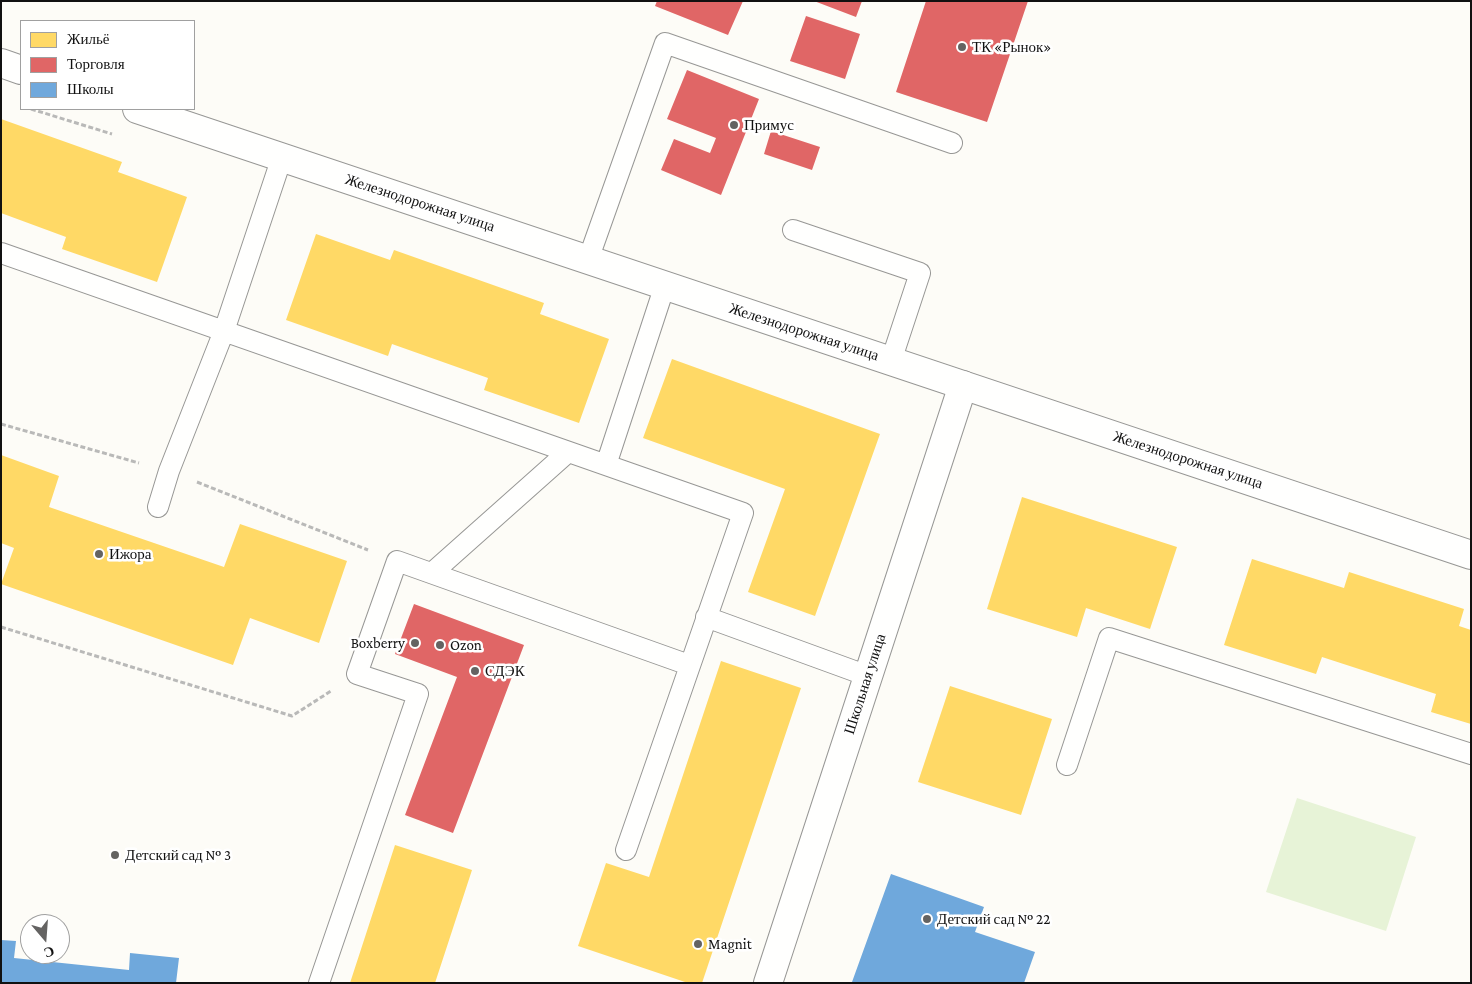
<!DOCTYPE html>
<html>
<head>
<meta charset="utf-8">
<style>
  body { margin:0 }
  #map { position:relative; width:1472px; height:984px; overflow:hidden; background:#fdfcf7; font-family:"Crimson Pro",serif }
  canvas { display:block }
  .frame { position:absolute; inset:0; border:2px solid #111; pointer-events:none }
  .legend { position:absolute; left:20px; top:20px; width:175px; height:90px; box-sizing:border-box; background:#fff; border:1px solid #a0a0a0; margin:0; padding:6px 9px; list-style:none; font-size:15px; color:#111 }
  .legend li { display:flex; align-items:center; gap:10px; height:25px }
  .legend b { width:25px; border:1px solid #a0a0a0 }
  .north { position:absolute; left:20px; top:914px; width:50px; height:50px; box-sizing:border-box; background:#fff; border:1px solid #a0a0a0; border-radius:50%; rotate:162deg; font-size:14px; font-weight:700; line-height:20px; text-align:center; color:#111 }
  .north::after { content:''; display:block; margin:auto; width:18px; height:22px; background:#646362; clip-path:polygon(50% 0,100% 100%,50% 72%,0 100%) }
</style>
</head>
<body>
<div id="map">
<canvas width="1472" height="984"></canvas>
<div class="frame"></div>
<ul class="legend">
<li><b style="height:14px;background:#ffd966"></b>Жильё</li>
<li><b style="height:14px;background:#e06666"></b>Торговля</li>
<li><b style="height:14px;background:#6fa8dc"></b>Школы</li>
</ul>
<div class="north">С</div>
</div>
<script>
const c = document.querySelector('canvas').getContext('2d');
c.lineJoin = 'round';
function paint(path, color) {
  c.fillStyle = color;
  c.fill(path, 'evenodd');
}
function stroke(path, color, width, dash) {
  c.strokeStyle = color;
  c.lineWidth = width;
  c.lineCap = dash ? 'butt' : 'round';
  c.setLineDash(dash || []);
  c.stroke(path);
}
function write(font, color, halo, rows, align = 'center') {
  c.font = font + ' "Crimson Pro",serif';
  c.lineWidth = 5;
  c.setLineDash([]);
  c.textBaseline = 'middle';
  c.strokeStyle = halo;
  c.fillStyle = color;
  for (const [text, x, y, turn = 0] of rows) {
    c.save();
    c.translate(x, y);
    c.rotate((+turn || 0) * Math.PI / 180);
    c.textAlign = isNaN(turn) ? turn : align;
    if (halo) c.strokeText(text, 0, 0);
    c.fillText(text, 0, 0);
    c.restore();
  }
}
const green = new Path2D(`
  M1297 798 1416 837 1386 931 1266 892Z`);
const homes = new Path2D(`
  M1 119 122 162 118 172 187 197 157 282 62 249 66 237 1 213Z
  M316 234 390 260 394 250 544 303 540 314 609 339 579 423 484 390 488 378 392 344 388 356 286 320Z
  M672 359 880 434 815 616 748 592 785 489 643 438Z
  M1 455 59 476 49 507 224 567 240 524 347 561 319 643 250 618 233 665 1 584 14 548 1 543Z
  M1022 497 1177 547 1150 629 1086 608 1077 637 987 609Z
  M1252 559 1344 588 1349 572 1464 609 1459 626 1471 630V724L1431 712 1436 694 1322 657 1316 674 1224 645Z
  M721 661 801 688 702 983H688L578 946 606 863 649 877Z
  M950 686 1052 719 1021 815 918 782Z
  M395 845 472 870 435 983H350Z`);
const shops = new Path2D(`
  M657 1H743L728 35 655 6Z
  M814 1H862L856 17Z
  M926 1H1028L987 122 896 92Z
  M806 16 860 34 845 79 790 61Z
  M687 70 759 99 721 195 661 170 674 139 710 153 716 138 667 119Z
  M771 131 820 147 812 170 764 154Z
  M414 604 524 645 453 833 405 815 457 677 395 654Z`);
const schools = new Path2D(`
  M891 874 984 907 975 932 1035 952 1024 983 852 982Z
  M1 940 16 941 14 958 129 970 130 953 179 958 176 983H1Z`);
const path = new Path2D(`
  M31 109 112 134
  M1 424 139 463
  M197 482 368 550
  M1 627 292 716 331 691`);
const service = new Path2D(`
  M793 230 920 273 891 361
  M1 253 743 513 626 850
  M588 260 665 43 952 143
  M606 465 665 285
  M158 507 169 471 224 331 282 157
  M432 573 568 452
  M706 617 868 676
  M1067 765 1109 638 1471 754
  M319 983 418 694 357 674 397 561 689 665`);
const minor = new Path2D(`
  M768 983 963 385`);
const tertiary = new Path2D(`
  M1 63 21 70
  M137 109 1471 555`);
const markers = [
  [962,47,5,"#646362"],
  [734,125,5,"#646362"],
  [99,554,5,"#646362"],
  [415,643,5,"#646362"],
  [440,645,5,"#646362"],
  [475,671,5,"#646362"],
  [115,855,5,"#646362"],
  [927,919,5,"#646362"],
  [698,944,5,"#646362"]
];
const poiNames = [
  ["ТК «Рынок»",972,47],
  ["Примус",744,125],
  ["Ижора",109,554],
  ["Boxberry",405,643,"right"],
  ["Ozon",450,645],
  ["СДЭК",485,671],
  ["Детский сад № 3",125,855],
  ["Детский сад № 22",937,919],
  ["Magnit",708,944]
];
const streetNames = [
  ["Железнодорожная улица",420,203,18],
  ["Железнодорожная улица",804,332,18],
  ["Железнодорожная улица",1188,460,18],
  ["Школьная улица",865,684,-72]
];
paint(green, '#e7f3d7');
paint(homes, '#ffd966');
paint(shops, '#e06666');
paint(schools, '#6fa8dc');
stroke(service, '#979795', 22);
stroke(minor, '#979795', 30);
stroke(tertiary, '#979795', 30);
stroke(path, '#b9b9b8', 3, [5, 2.5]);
stroke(service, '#fffffe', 20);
stroke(minor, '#fffffe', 28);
stroke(tertiary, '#fffffe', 28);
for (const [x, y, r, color] of markers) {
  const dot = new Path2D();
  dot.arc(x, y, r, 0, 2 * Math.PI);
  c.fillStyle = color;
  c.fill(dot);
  stroke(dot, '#fff', 2);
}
write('15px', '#111', '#fff', poiNames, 'left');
write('15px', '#111', '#fff', streetNames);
</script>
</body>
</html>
